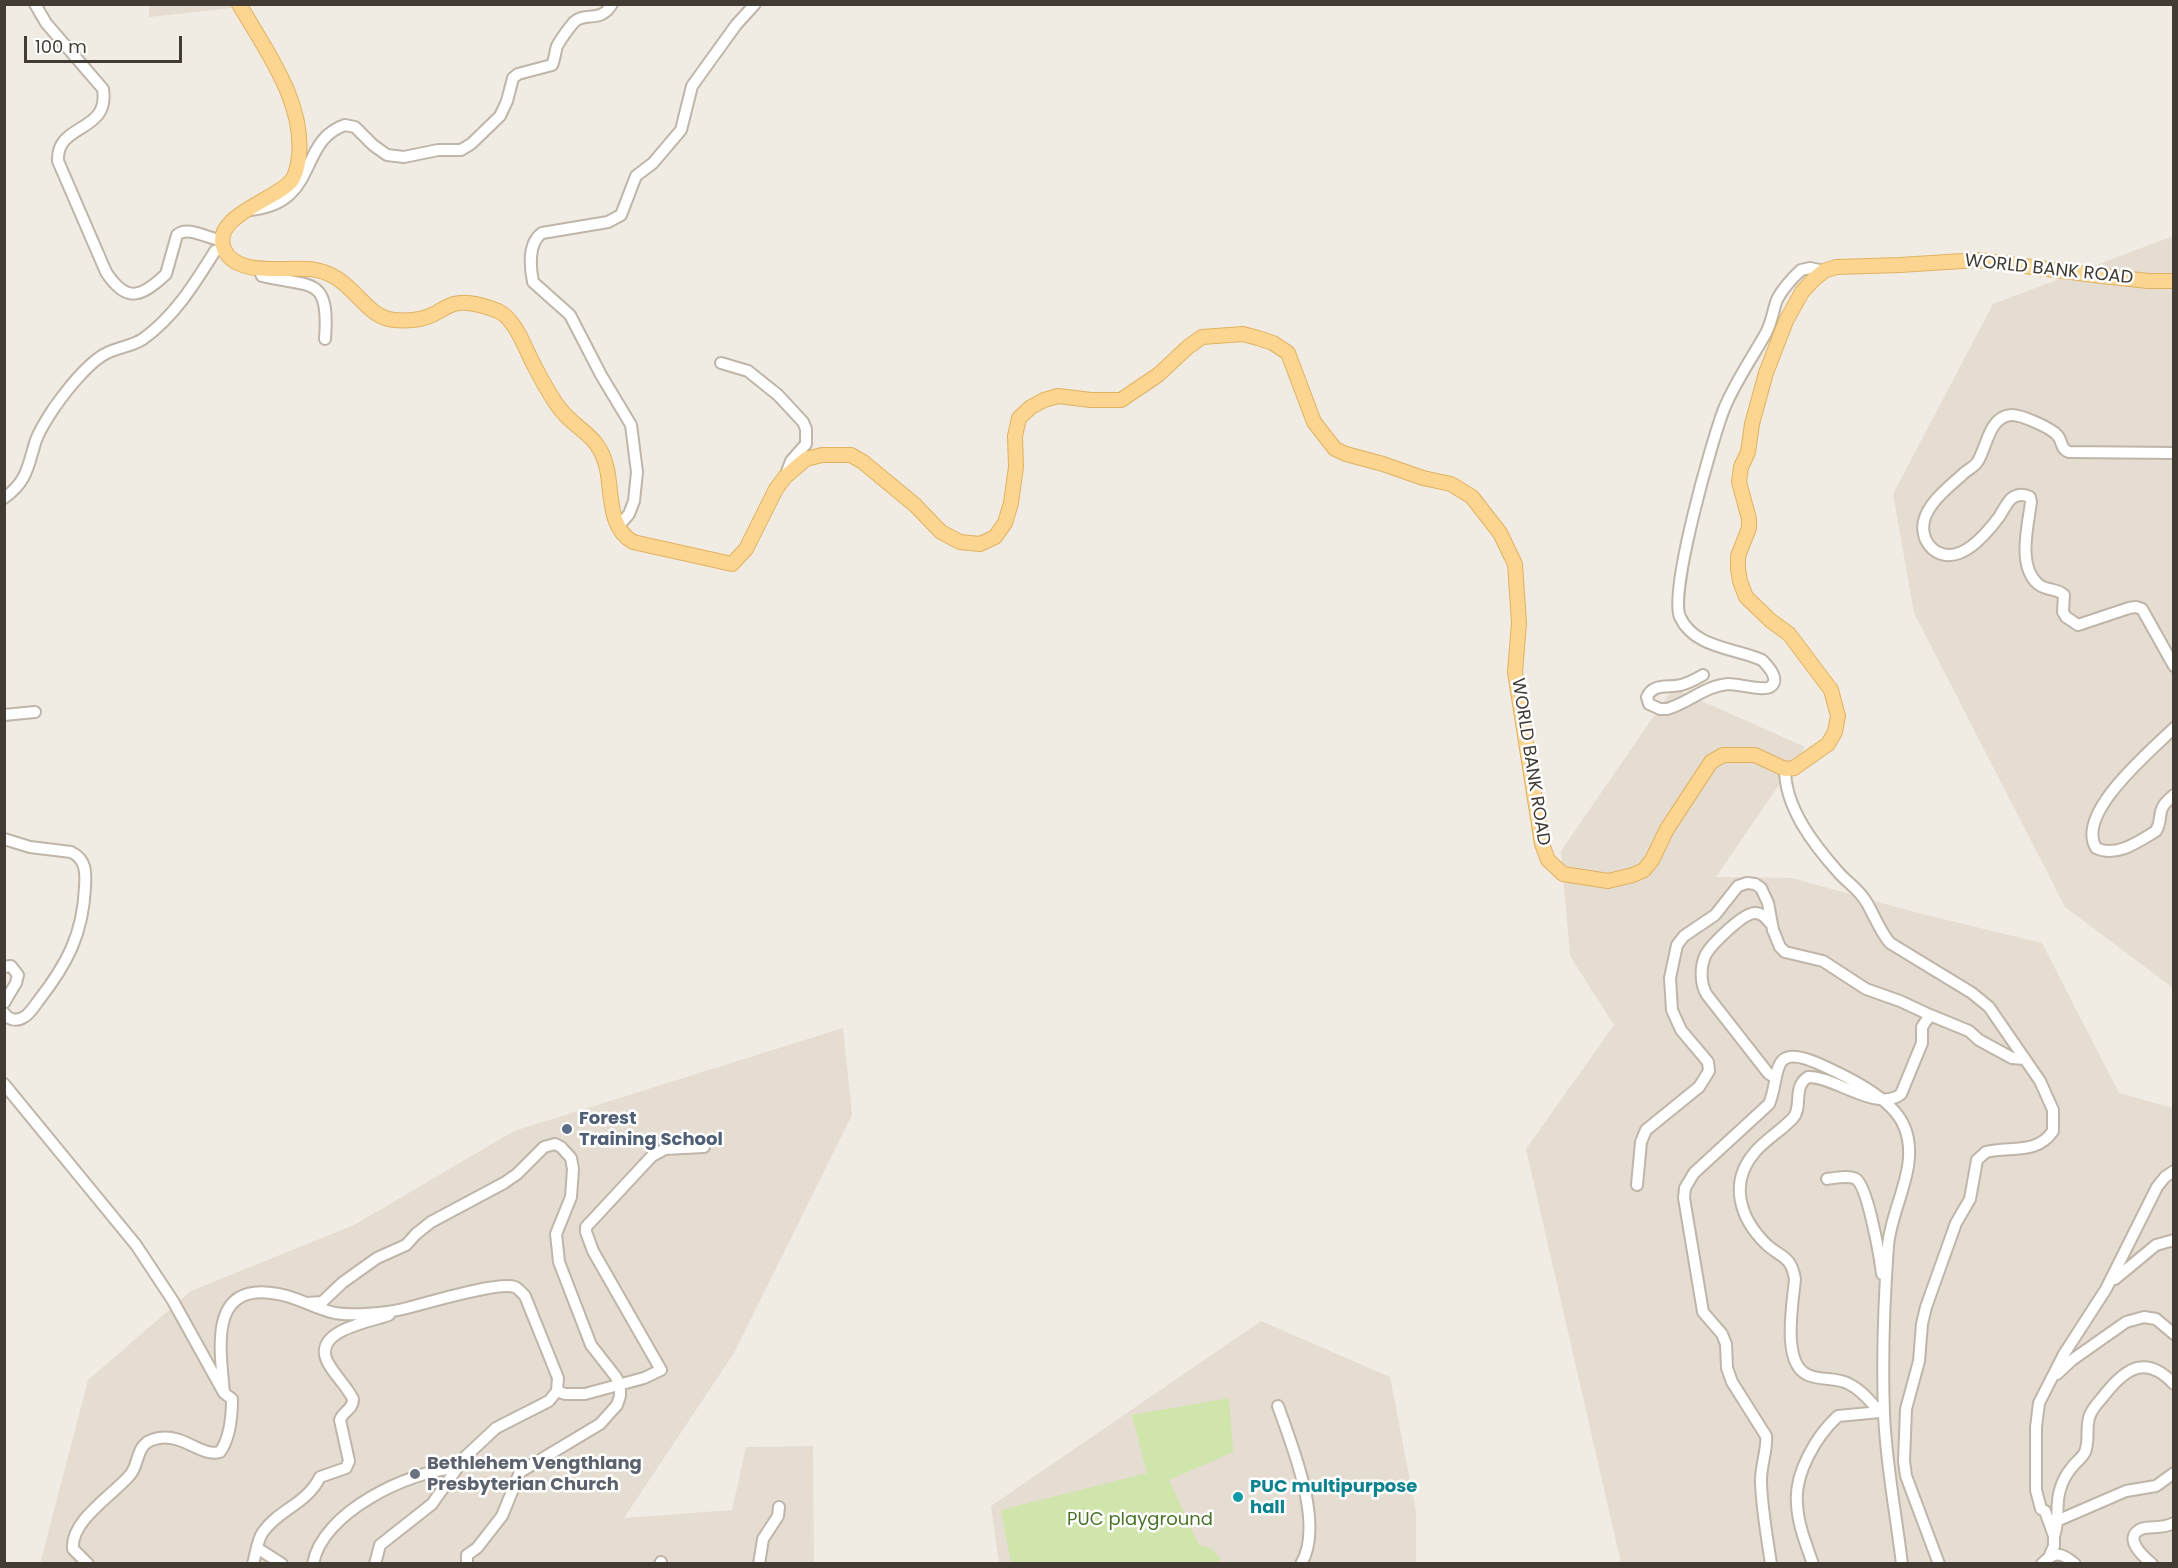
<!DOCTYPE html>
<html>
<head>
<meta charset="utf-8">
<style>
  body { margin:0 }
  #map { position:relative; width:2178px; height:1568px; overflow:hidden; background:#f1ece3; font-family:Poppins,sans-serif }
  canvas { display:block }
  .frame { position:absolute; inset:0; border:6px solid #423b33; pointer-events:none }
  .scale { position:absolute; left:24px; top:36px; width:158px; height:27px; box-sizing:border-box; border:3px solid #423b33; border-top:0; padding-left:8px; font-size:18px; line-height:21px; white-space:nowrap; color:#423b33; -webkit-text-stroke:4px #fff; paint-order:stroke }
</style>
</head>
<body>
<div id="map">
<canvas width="2178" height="1568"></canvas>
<div class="frame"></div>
<div class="scale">100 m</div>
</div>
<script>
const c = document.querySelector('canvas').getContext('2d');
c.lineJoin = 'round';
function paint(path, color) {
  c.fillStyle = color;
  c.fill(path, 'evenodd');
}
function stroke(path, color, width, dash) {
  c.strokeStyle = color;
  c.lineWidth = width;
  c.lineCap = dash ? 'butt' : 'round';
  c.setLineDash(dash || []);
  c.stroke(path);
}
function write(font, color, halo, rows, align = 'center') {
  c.font = font + ' Poppins,sans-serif';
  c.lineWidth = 5;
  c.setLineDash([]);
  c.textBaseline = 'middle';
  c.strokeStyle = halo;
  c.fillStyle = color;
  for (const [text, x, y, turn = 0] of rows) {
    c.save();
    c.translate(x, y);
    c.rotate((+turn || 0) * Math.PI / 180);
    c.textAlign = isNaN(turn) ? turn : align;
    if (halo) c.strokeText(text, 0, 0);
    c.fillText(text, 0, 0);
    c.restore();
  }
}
const residential = new Path2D(`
  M149 4 259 5 149 17Z
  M2173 236V988L2065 907 1914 613 1893 494 1993 304Z
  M1673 688 1805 747 1716 877 1792 878 1922 914 2042 943 2119 1093 2173 1108V1563H1621L1526 1149 1614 1025 1570 956 1561 851Z
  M843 1028 852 1115 734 1353 624 1518 732 1510 746 1447 813 1446 814 1563 40 1564 88 1380 191 1291 354 1225 514 1131Z
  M1261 1321 1390 1377 1416 1511V1563H999L991 1506Z`);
const green = new Path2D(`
  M1229 1398 1233 1452 1169 1480 1199 1545 1212 1549 1221 1560 1210 1564 1011 1563 1001 1510 1147 1473 1132 1415Z`);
const minor = new Path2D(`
  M35 4 46 23 103 89C110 134 56 122 58 161L106 272C126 303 141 298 166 274L177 235C187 225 209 239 223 241
  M249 210C320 204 297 141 345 125L355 127 373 145 387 155 404 157 438 150H461L471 144 500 116 507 101 513 78 518 74 552 65C555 59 555 52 557 46 561 39 569 28 574 22 586 11 600 24 612 4
  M258 268 262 276C310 288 330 274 325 339
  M721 363 748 371 778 395 803 422 806 429V444L791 461 785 477
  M2174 453 2069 452C2060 449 2063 441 2057 435 2051 428 2020 414 2011 415 1989 417 1987 446 1978 461 1974 468 1966 470 1961 476 1945 490 1918 511 1924 534 1925 541 1931 549 1937 552 1961 565 1986 534 1999 517 2003 511 2007 502 2012 498 2018 494 2024 494 2030 497L2031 502C2028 526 2017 566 2038 584 2046 591 2057 588 2064 595L2063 612 2066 617 2078 625 2129 608 2136 607 2142 609 2174 666
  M4 498C28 481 28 465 36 440 40 429 48 417 54 408 66 391 90 360 109 352 120 347 132 346 143 339 175 316 195 283 215 251L223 248
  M618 527 629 514 634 501 637 472 631 425 601 375 570 315 533 282C530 267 528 243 542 233L608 222 621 215 636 176 653 163 681 130 692 86 736 25 755 4
  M1703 675C1696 679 1689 683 1681 685 1668 688 1653 683 1647 697L1649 704 1660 709H1667C1688 703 1705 686 1728 684 1738 684 1763 691 1770 687 1781 680 1768 666 1762 660 1735 648 1694 648 1680 617 1669 591 1712 440 1724 409 1735 382 1752 358 1766 333 1771 324 1773 312 1776 302 1780 292 1792 278 1801 270L1810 268 1824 271
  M4 715 35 712
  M2174 728C2151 751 2075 813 2096 848 2117 858 2139 841 2156 831 2165 815 2153 812 2174 795
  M1785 769C1785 808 1814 845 1839 873 1847 882 1858 889 1865 900 1874 914 1879 930 1890 943L1972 993 1989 1007 2040 1081 2053 1110V1131C2037 1155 2010 1146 1986 1152L1977 1160 1970 1199 1956 1223 1926 1307 1922 1324 1919 1361 1906 1409 1904 1461 1906 1476 1939 1564
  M4 839 30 847 71 852C86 859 86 872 85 887 83 934 67 964 39 1000 35 1005 30 1014 24 1017 16 1022 9 1020 4 1013
  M1770 923C1766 918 1762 913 1755 913 1743 913 1712 944 1706 954 1700 966 1700 984 1707 995L1768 1073 1774 1077
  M4 967 11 966 18 975 16 983 4 1003
  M4 1084 136 1245 173 1301 224 1393 232 1399C232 1415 230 1438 220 1452 200 1457 185 1434 159 1438 134 1442 141 1462 130 1475 113 1495 70 1521 73 1549L88 1564
  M1827 1179C1835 1178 1849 1175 1856 1179 1868 1187 1880 1258 1882 1274
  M1637 1185 1641 1142 1646 1130 1699 1087 1709 1071 1708 1062 1681 1030 1672 1010 1670 978 1677 945 1684 936 1715 915 1738 886 1747 883 1755 884 1761 888 1768 903 1773 930 1780 947 1785 952 1823 961 1866 989 1900 1001 1930 1015 1969 1031 1979 1040 2012 1058 2025 1059
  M2115 1279 2156 1245 2174 1240
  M307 1303 322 1302 342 1283 377 1258 406 1245 416 1234 431 1222 504 1183 517 1174 544 1147 555 1144 561 1147 571 1158 573 1169 571 1197 556 1234 559 1262 591 1345 616 1377 620 1385V1396L617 1405 600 1424 520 1472 502 1516 477 1548 467 1555V1564
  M2057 1374 2072 1360 2126 1322 2144 1317 2156 1319 2174 1334
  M557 1391 565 1394H585L644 1378 661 1370 593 1251 586 1232V1227L652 1156 665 1149 704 1147
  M224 1393C220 1347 208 1281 278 1294 298 1297 315 1309 335 1313 352 1316 386 1313 403 1309 424 1304 498 1281 515 1287 519 1289 522 1293 525 1296L558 1378 557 1391 549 1401 496 1428 465 1457 432 1504 380 1545 375 1564
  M1278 1406C1292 1446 1325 1525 1301 1564
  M1884 1415C1872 1405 1864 1391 1849 1384 1837 1377 1821 1381 1808 1375 1781 1364 1793 1302 1795 1279 1791 1256 1782 1258 1767 1245 1740 1219 1728 1183 1755 1152 1766 1139 1781 1131 1793 1118 1803 1107 1792 1087 1808 1077 1834 1076 1877 1113 1901 1094L1922 1043V1027L1930 1015
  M2059 1520 2126 1491 2156 1486 2174 1473
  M2054 1536C2060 1520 2055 1505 2060 1490 2062 1482 2067 1473 2073 1466 2077 1461 2082 1458 2085 1452 2090 1440 2085 1427 2090 1415 2093 1407 2100 1401 2106 1393 2127 1367 2147 1355 2174 1384
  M257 1548 282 1564
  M2050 1555 2054 1546V1536L2045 1511 2041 1509 2036 1490V1427L2039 1403 2064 1354 2106 1289 2157 1187 2165 1177 2174 1171
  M253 1564C256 1554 257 1540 263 1532 279 1509 306 1505 320 1477L346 1468 349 1461 340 1420C343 1411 353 1410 353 1399 346 1385 334 1375 327 1361 313 1330 370 1322 389 1315
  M313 1564C322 1512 409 1471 456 1468
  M660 1564 661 1562
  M759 1564 763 1539 778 1516 779 1507
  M1771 1564C1767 1537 1762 1510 1761 1483 1760 1468 1768 1447 1766 1436L1732 1382 1727 1368 1726 1344 1722 1334 1703 1312 1684 1198 1685 1188 1694 1173 1769 1104C1781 1077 1768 1042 1817 1063 1844 1075 1892 1097 1904 1126 1921 1165 1891 1207 1888 1246 1884 1301 1882 1359 1884 1414 1886 1464 1896 1514 1902 1564
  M1813 1564C1806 1544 1798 1525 1797 1504 1794 1474 1816 1436 1838 1416L1880 1412
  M2042 1564C2055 1550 2062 1553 2075 1564
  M2152 1564C2144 1557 2122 1538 2141 1529 2151 1525 2160 1530 2174 1523`);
const major = new Path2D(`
  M239 4C266 51 308 106 298 163 297 168 295 176 292 180 277 200 210 216 224 249 237 279 290 265 316 270 354 277 363 317 394 320 406 321 423 320 434 314 440 311 447 306 454 304 468 300 485 306 498 311 516 319 526 351 535 367 541 379 548 391 555 402 573 431 599 431 607 469 612 493 608 528 633 542L732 564 746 549 776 489 785 477 806 459 822 455H851L863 462 915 505 941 532 960 542 980 544 995 537 1005 523 1011 503 1016 467 1015 436 1019 418 1031 407 1044 400 1058 396 1091 400H1121L1158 375 1188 347 1202 337 1243 334 1258 338 1273 343 1288 353 1314 422 1335 449 1346 454 1383 464 1423 478 1451 484 1472 497 1500 533 1515 564 1519 623 1515 672 1542 844 1548 860 1563 874 1608 881 1633 875 1644 870 1652 860 1667 829 1711 762 1723 755H1755L1785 769 1794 768 1828 744 1835 732 1838 716 1831 690 1789 634 1771 621 1746 597 1740 581 1738 569V556L1749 528V519L1739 482 1741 467 1748 452 1752 424 1766 373 1786 321 1802 292 1813 280 1824 271 1836 267 1900 265 1978 260 2094 275 2148 281H2174`);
const markers = [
  [567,1129,6,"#5c6f8a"],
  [415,1474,6,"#6b7280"],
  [1238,1497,6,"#0f9aa8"]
];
const streetNames = [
  ["WORLD BANK ROAD",2049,270,6],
  ["WORLD BANK ROAD",1530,762,81]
];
const serviceNames = [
  ["Forest",579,1119],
  ["Training School",579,1140]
];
const worshipNames = [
  ["Bethlehem Vengthlang",427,1464],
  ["Presbyterian Church",427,1485]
];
const cultureNames = [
  ["PUC multipurpose",1250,1487],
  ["hall",1250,1508]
];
const parkNames = [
  ["PUC playground",1140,1520]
];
paint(residential, '#e5ddd1');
paint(green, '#cfe5ab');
stroke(minor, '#bfb5a9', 14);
stroke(major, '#e0b161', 16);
stroke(minor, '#fff', 10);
stroke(major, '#fcd691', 14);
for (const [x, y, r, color] of markers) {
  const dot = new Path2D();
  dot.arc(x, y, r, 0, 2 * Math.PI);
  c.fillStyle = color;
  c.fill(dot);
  stroke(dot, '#fff', 2);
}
write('18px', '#423b33', '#fff', streetNames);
write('bold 18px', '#4e5e75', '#fff', serviceNames, 'left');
write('bold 18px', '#5b616d', '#fff', worshipNames, 'left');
write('bold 18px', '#0d838f', '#fff', cultureNames, 'left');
write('18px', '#497229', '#fff', parkNames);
</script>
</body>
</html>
